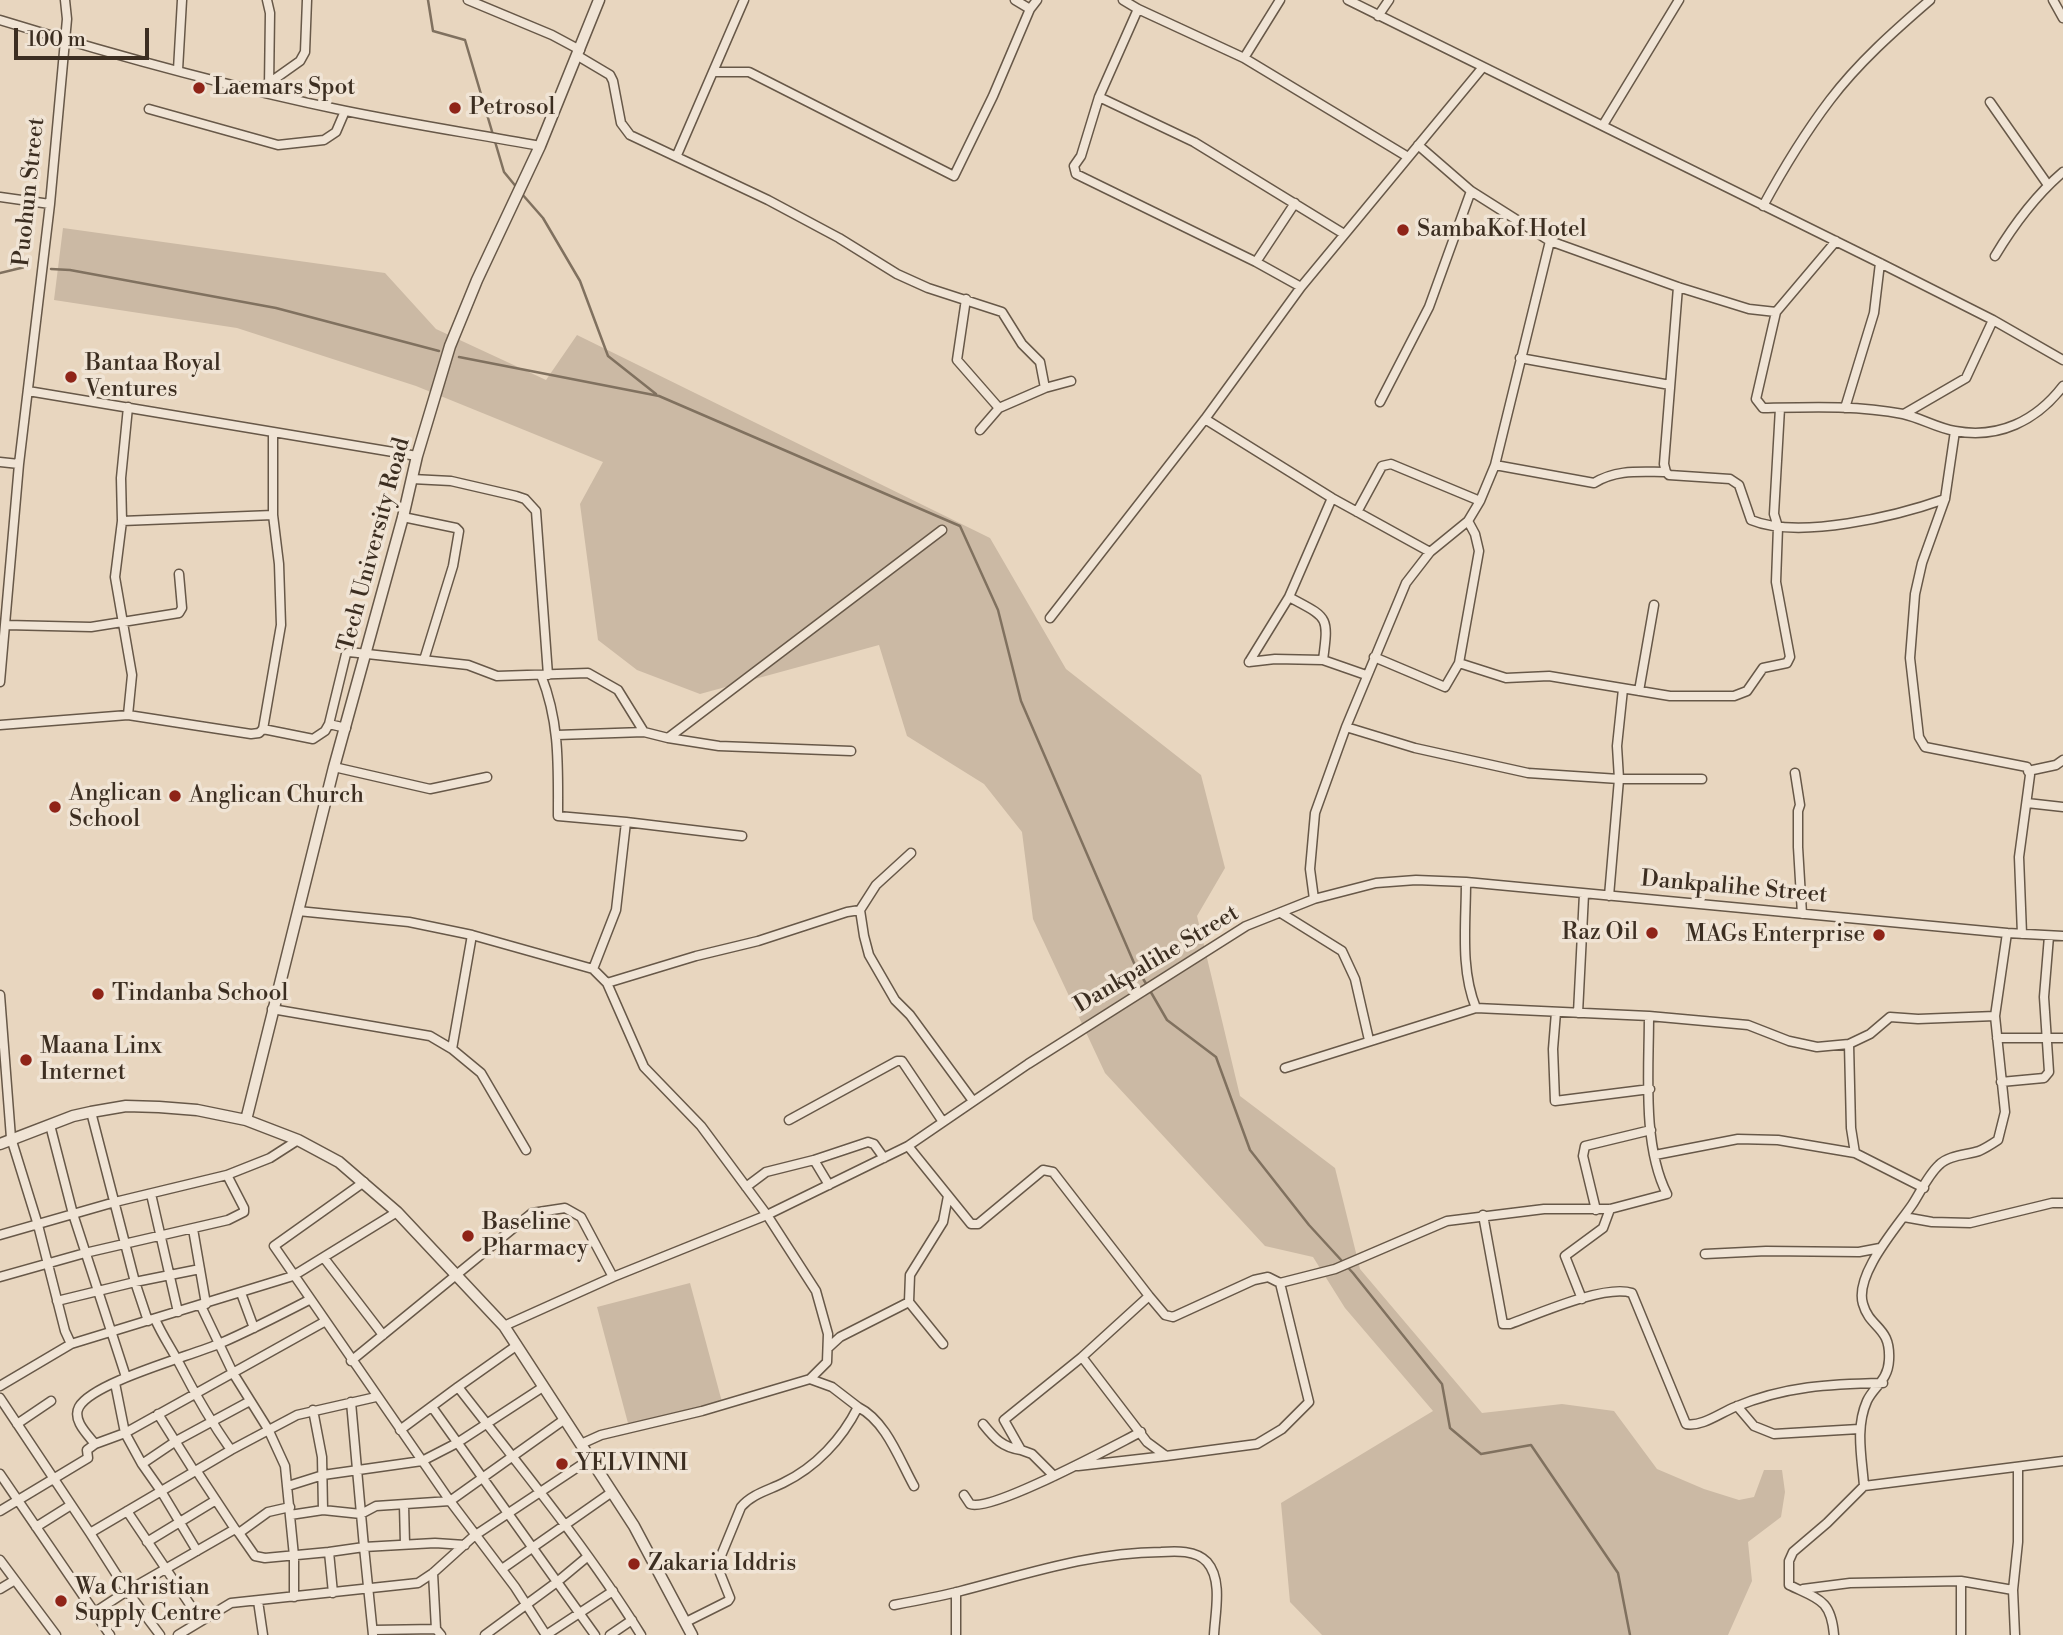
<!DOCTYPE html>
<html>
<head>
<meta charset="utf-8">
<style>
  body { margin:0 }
  #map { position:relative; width:2063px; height:1635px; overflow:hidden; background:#e8d6bf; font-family:"Libre Bodoni",serif }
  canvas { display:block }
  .scale { position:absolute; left:14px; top:28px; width:135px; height:32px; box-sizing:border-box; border:4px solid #3c2e21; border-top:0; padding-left:9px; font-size:21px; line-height:24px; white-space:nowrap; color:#3c2e21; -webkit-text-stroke:5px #f0e4d5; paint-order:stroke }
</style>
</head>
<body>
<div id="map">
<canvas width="2063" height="1635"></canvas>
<div class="scale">100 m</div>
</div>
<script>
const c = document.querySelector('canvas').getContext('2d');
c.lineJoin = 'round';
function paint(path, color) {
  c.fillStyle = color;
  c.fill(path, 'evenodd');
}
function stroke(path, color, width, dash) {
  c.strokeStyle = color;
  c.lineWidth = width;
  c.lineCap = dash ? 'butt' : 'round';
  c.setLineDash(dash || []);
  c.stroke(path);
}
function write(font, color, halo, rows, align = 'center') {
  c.font = font + ' "Libre Bodoni",serif';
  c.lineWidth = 7;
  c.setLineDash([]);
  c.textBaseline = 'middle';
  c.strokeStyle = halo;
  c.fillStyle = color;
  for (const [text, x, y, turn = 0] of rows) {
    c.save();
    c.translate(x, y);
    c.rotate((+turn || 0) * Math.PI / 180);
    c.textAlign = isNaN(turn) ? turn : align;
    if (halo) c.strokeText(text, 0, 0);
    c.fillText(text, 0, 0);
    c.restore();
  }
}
const green = new Path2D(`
  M63 228 385 273 436 329 546 380 577 335 990 538 1066 669 1201 775 1225 868 1197 916 1240 1096 1335 1168 1360 1269 1482 1413 1562 1404 1614 1411 1657 1469 1704 1489 1739 1500 1754 1497 1764 1470H1782L1785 1492 1781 1517 1748 1542 1752 1581 1728 1635H1322L1290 1602 1281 1503 1433 1411 1345 1308 1313 1257 1265 1246 1105 1073 1033 919 1022 832 984 784 907 736 879 645 700 694 637 670 598 640 580 504 603 462 416 386 237 328 54 300Z
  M690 1283 722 1402 629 1427 597 1307Z`);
const stream = new Path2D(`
  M428 0 433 31 465 40 504 172 518 189
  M522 194 543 218 580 281 608 356 656 394
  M51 269 70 270 276 308 439 351
  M0 273 29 266
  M459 357 659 396 960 526 998 610 1021 701 1134 963 1167 1020 1216 1057 1250 1150 1309 1225 1353 1273 1442 1384 1450 1428 1481 1454 1531 1445 1618 1573 1630 1635`);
const minor = new Path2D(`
  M267 0 270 13 269 87
  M468 0 552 35 580 50
  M1015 0 1030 9
  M1123 0 1138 9 1244 58 1408 157
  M1348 0 1880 263 1993 320 2063 360
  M2053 0 2063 18
  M1138 9 1099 97 1081 156 1074 166 1076 174 1256 262 1301 287
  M1378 16 1389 0
  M0 20C114 55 229 87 346 111 410 124 475 134 540 146
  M578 56 610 75 613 81 621 123 630 135 768 200 839 238 897 274 928 288 1002 312 1022 344 1040 362 1045 388
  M1244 58 1280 0
  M178 70 182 0
  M713 72H749L954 176 993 96 1030 9 1037 0
  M269 83 300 61 305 52 307 0
  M1099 97 1194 142 1344 234
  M1990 102 2048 185
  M149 109 278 145 324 140 336 132 345 111
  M1603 125 1679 0
  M1418 145 1471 191 1550 241 1678 287 1749 309 1776 312
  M677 155 744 0
  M0 197 50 204
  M1763 206C1783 169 1805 133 1830 100 1858 63 1894 31 1930 0
  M1836 241 1776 312 1756 399 1763 408C1809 407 1858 405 1903 414 1921 418 1937 428 1955 431 1999 439 2036 421 2063 386
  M1995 256C2013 226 2036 195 2063 172
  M1256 262 1295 203
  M966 299 957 360 999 408 980 430
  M1520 358 1670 385
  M28 391 417 456
  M1380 402 1429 307 1471 191
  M999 408 1045 388 1071 381
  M1845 408 1874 313 1880 263
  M1904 414 1966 378 1993 320
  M1205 419 1332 498 1430 552
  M1955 431 1945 499 1922 563 1915 594 1910 658 1919 737 1925 747 2027 767 2030 775 2019 857 2022 934
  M0 462 19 464
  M1495 465 1594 483C1617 469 1640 472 1666 472L1669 475 1730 479 1739 485 1751 520C1799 540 1897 516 1945 499
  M1666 472 1664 464 1678 287
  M412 479 451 481 516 496 525 499 536 511 548 675
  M1357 512 1382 466 1391 464 1480 501
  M403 517 456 528 459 531 453 566 424 660
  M122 521 273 515
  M1289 597C1328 618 1329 615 1323 660L1366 675
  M1050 618 1205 419 1301 287 1483 67
  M6 625 91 627 179 613 182 608 179 574
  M1374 657 1445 687 1459 663 1479 551 1475 534 1468 521
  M1249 662 1289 597 1332 498
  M1249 662 1275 659 1323 660
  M1459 663 1506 678 1549 676 1670 696H1734L1747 691 1763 668 1787 663 1790 657 1776 582 1778 527 1774 514 1780 408
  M541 675C560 723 558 766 558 816L626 822 742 836
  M0 682 19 464 50 204 67 19 65 0
  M1639 691 1654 605
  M128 715 251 734 259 733 263 729 281 625 279 564 273 515V432
  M329 724 346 654 349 652 468 665 497 676 588 673 618 690 644 732 668 738 942 530
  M0 725 128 715 132 675 115 577 122 521 121 478 128 407
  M1346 727 1415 748 1528 773 1619 779H1702
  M263 729 313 739 325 731 329 724 346 728
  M557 735 644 732
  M668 738 719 746 851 751
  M334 767 430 789 487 777
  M2028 771 2056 765 2063 760
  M1795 773 1800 805 1798 811V847L1802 914
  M2027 803 2063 807
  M911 853 876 885 860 910 864 936 869 955 895 1000 910 1015 973 1101
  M1466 882C1466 924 1460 969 1476 1008
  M1609 896 1619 779 1617 746 1623 689
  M1314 899 1310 869 1315 813 1346 727 1406 583 1430 552 1468 521 1480 501 1495 465 1550 241
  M298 911 409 922 472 935 593 969 607 983 644 1067 701 1126 767 1215 816 1291 828 1334 827 1362 810 1379
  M1281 913 1342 951 1355 979 1369 1040
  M593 969 616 910 626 822
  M607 983 696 956 758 941 847 912 860 910
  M0 995 11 1138 38 1225 65 1331 71 1344
  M272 1009 430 1036 452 1049 472 935
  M1556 1012 1553 1049 1555 1101 1650 1089
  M1578 1013 1584 894
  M1997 1038H2063
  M1849 1044 1851 1128 1855 1153
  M452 1049 481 1073 526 1150
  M1285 1068 1476 1008 1649 1016 1748 1025 1789 1041 1817 1047 1849 1044 1870 1034 1890 1017 1918 1019 1995 1016
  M2001 1082 2044 1078 2049 1072 2044 997 2049 936
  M91 1112 135 1282 148 1321
  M789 1120 897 1061H902L943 1122
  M50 1125 73 1214 126 1377
  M908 1146 971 1224H978L1043 1170 1053 1172 1149 1296 1165 1315 1173 1317 1254 1280 1268 1277 1280 1283 1335 1269 1447 1221 1544 1209H1610L1667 1194C1642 1145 1649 1071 1649 1016
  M1655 1155 1738 1139 1778 1140 1855 1153 1924 1188
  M814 1160 829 1185
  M364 1182 274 1246 450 1501 515 1587 546 1635
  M746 1187 766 1172 814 1160 868 1142 874 1144 884 1158
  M151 1194 178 1312
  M1596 1210 1583 1156 1585 1146 1651 1130
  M1483 1215 1503 1324H1510C1538 1314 1605 1284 1632 1293L1686 1424C1702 1427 1720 1413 1735 1407 1785 1386 1830 1384 1883 1383
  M1904 1217 1932 1222 1970 1223 2052 1203H2063
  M193 1229 206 1304
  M0 1235 115 1202 227 1175 270 1158 298 1140
  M1705 1254 1766 1251 1859 1252 1880 1248
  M324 1258 383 1335
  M0 1277 85 1253 228 1220 244 1212V1208L227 1175
  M241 1293 254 1328
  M1149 1296 1082 1357 1147 1442 1166 1456 1257 1444 1282 1429 1309 1402 1280 1283
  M1582 1299 1565 1256 1603 1228 1610 1209
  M57 1301 135 1282 200 1269
  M909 1302 943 1344
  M201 1306 233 1373 268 1429 285 1466 294 1556V1597
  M155 1319C162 1335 171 1348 179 1363 195 1394 211 1422 231 1450
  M504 1326 613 1277 767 1215 908 1146 1028 1064 1246 926 1314 899 1376 883 1416 880 1466 882 2007 933 2063 936
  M516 1346 458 1387C521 1468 587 1548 641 1635
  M828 1348 840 1337 909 1302 910 1275 943 1222 948 1196
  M351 1361 532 1213 565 1208 581 1217 613 1277
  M115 1383 125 1433 142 1464 161 1491 197 1551
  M0 1386 71 1344 293 1276 397 1212
  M0 1398 90 1533 127 1591 160 1635
  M351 1402 361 1514 376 1506 450 1501 565 1419
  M1737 1406 1754 1426 1774 1434 1859 1429
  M432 1407 595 1635
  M313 1410 322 1457 323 1510
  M158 1414 194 1471
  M17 1424 51 1401
  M983 1424C995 1439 1002 1447 1021 1450
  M400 1430 458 1387
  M95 1444C87 1434 72 1420 79 1407 93 1382 191 1356 221 1343 251 1330 280 1315 309 1300
  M581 1444 601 1435 702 1411 810 1379 832 1387 858 1407
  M142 1464 176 1441 250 1401
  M1078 1466 1166 1456
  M196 1470 235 1529
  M0 1474 110 1635
  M1054 1476 1032 1454 1021 1450 1004 1420 1082 1357
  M288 1486 323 1475 422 1461 457 1443 543 1387
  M1864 1486C1862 1458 1855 1428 1867 1401 1874 1386 1888 1381 1889 1360 1891 1326 1870 1329 1863 1304 1854 1275 1897 1227 1912 1205 1920 1193 1928 1175 1939 1165 1949 1155 1967 1155 1979 1151 1986 1148 1992 1144 1998 1140L2005 1112 1995 1016 2007 933
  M964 1495 970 1504C991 1513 1115 1445 1141 1432
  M404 1505 405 1544
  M290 1507 268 1512 239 1533 255 1556 265 1558 329 1552
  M0 1511 88 1458 87 1450 95 1444 125 1433 324 1322
  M127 1511 201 1621
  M290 1515 323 1510 361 1514 364 1547 435 1543 465 1545
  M36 1527 71 1505
  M90 1533 231 1450 297 1415 376 1397
  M147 1542 216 1500
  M0 1560 56 1635
  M502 1569 612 1492
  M433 1573 436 1629 441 1635
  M1961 1581V1635
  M0 1589 15 1580
  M1803 1589 1850 1583 1961 1581 2013 1590
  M333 1593 329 1552 364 1547 373 1635
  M258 1601 263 1635
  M894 1605C915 1601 936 1597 957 1592 1028 1574 1087 1553 1161 1552 1176 1551 1196 1550 1207 1562 1223 1580 1215 1613 1214 1635
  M95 1612 127 1591 235 1529 239 1533
  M686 1622 728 1601 730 1598 718 1568V1563L741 1507C752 1494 769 1490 783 1483 816 1467 842 1439 858 1407 886 1421 899 1459 914 1486
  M374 1630 436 1629
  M178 1635 231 1603 418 1583 433 1573 474 1536 590 1459
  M485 1635 557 1582 587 1557
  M546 1635 613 1591
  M610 1635 632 1620
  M956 1635V1592
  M1834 1635C1831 1599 1818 1599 1789 1585V1561L1793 1552 1827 1523 1864 1486 2063 1461
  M2015 1635 2013 1590 2018 1542V1467`);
const tertiary = new Path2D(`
  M246 1120 334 767 403 517 417 456 450 346 477 280 540 146 599 0
  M0 1144 73 1116 91 1112 126 1106 159 1107 197 1110 246 1120 298 1140 339 1162 397 1212 504 1326 634 1526 692 1635`);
const markers = [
  [199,88,7,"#8f2418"],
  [455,108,7,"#8f2418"],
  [1403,230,7,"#8f2418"],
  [71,377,7,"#8f2418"],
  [175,796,7,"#8f2418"],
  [55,807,7,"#8f2418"],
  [1652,933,7,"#8f2418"],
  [1879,935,7,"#8f2418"],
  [98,994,7,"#8f2418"],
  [26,1060,7,"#8f2418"],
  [468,1236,7,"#8f2418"],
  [562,1464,7,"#8f2418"],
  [634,1564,7,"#8f2418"],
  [61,1601,7,"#8f2418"]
];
const poiNames = [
  ["Laemars Spot",213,88],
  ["Petrosol",469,108],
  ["SambaKof Hotel",1417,230],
  ["Bantaa Royal",85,364],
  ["Ventures",85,390],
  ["Anglican",69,794],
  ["School",69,820],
  ["Anglican Church",189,796],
  ["Raz Oil",1638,933,"right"],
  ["MAGs Enterprise",1865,935,"right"],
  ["Tindanba School",112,994],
  ["Maana Linx",40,1047],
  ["Internet",40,1073],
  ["Baseline",482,1223],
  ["Pharmacy",482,1249],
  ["YELVINNI",576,1464],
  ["Zakaria Iddris",648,1564],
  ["Wa Christian",75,1588],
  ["Supply Centre",75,1614]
];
const streetNames = [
  ["Puohun Street",30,192,-84],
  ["Tech University Road",375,545,-75],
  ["Dankpalihe Street",1734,888,5],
  ["Dankpalihe Street",1157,960,-31]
];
paint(green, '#cbb9a4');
stroke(stream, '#80715f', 2.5);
stroke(minor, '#675848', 11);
stroke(tertiary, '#675848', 13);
stroke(minor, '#f0e4d5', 8);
stroke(tertiary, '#f0e4d5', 10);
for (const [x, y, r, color] of markers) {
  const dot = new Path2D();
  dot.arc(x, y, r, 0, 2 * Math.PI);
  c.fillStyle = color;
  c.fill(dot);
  stroke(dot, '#f0e4d5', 2.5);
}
write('23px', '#3c2e21', '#f0e4d5', poiNames, 'left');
write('23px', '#3c2e21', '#f0e4d5', streetNames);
</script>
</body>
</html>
